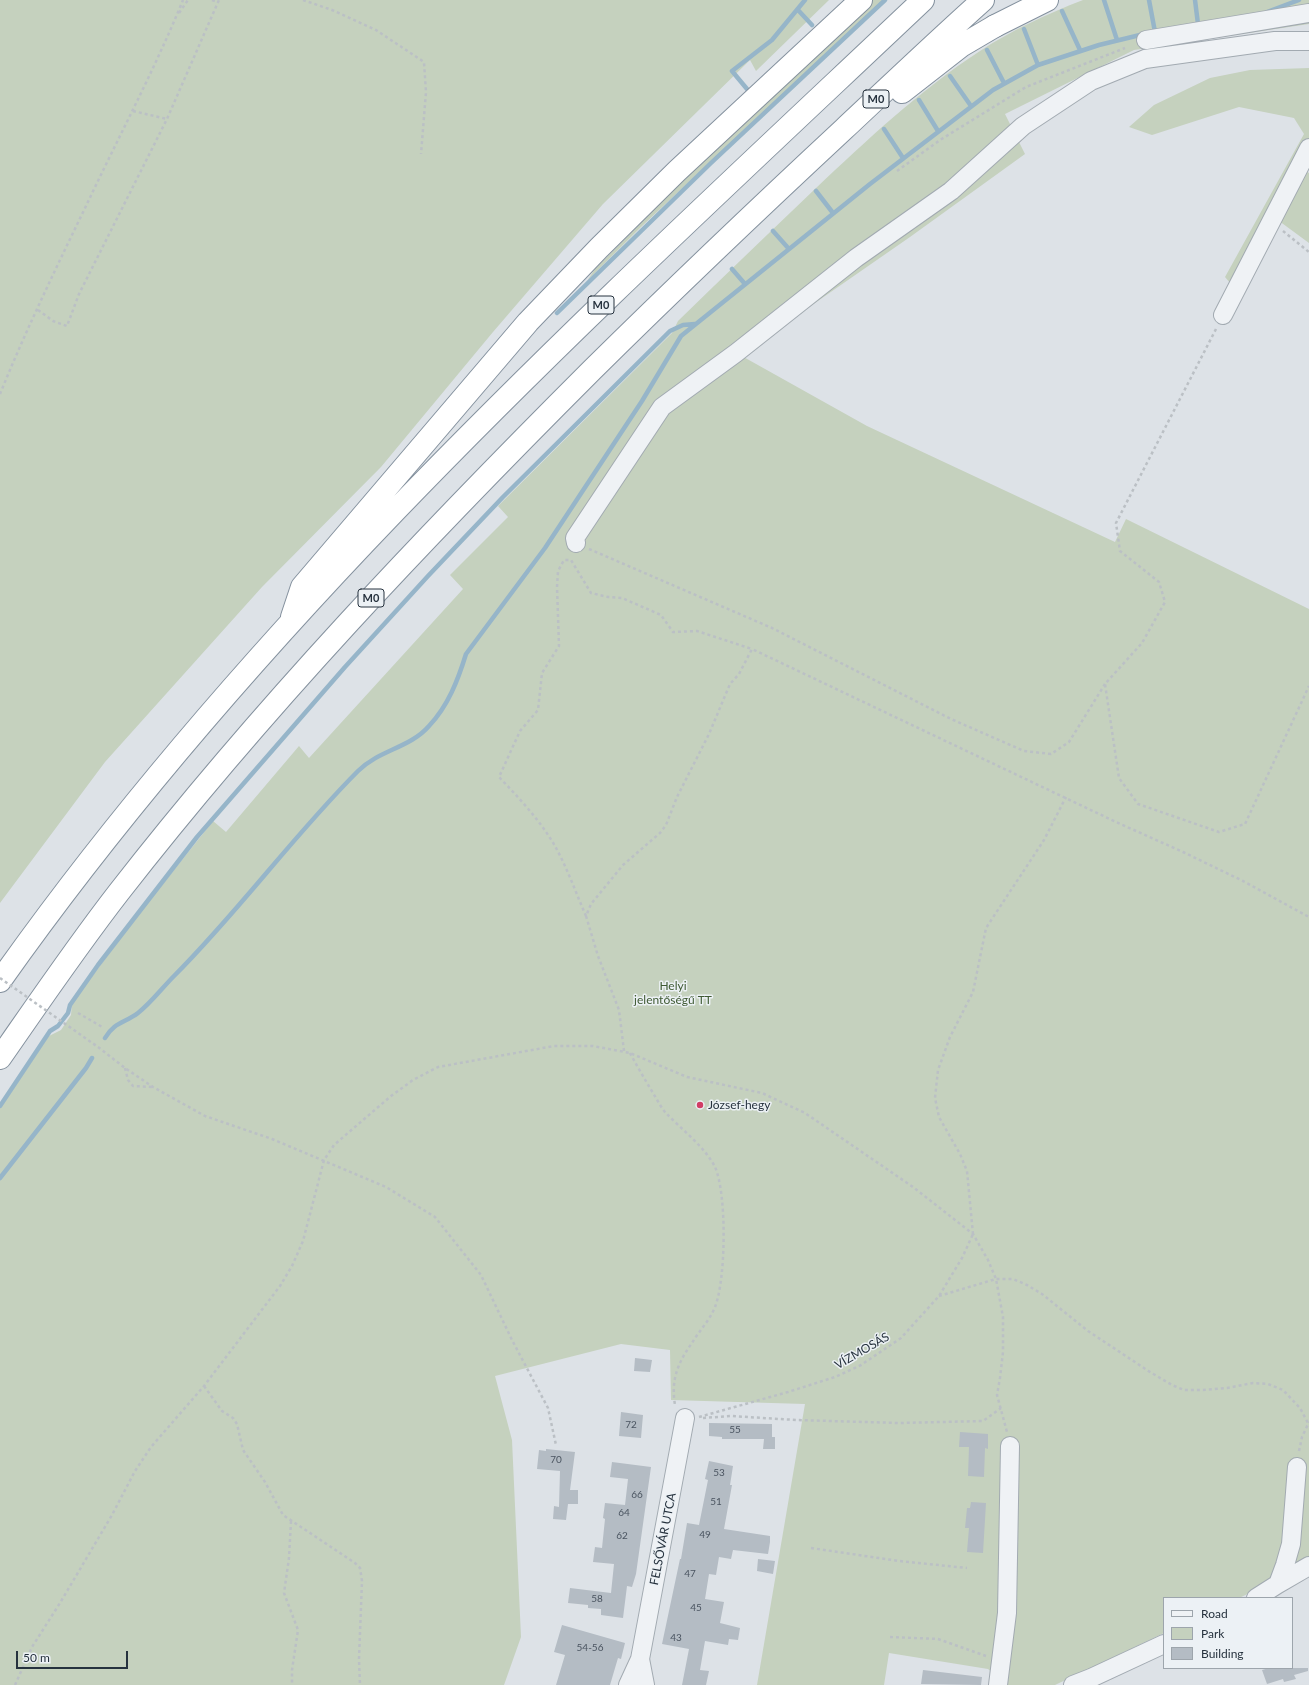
<!DOCTYPE html>
<html>
<head>
<meta charset="utf-8">
<style>
  body { margin:0 }
  #map { position:relative; width:1309px; height:1685px; overflow:hidden; background:#dde2e7; font-family:Lato,sans-serif }
  canvas { display:block }
  .legend { position:absolute; left:1163px; top:1597px; width:130px; height:72px; box-sizing:border-box; background:#ecf1f5; border:1px solid #9da5ac; margin:0; padding:5px 7px; list-style:none; font-size:12px; color:#26323e }
  .legend li { display:flex; align-items:center; gap:8px; height:20px }
  .legend b { width:20px; border:1px solid #9da5ac }
  .scale { position:absolute; left:16px; top:1651px; width:112px; height:18px; box-sizing:border-box; border:2px solid #26323e; border-top:0; padding-left:5px; font-size:12px; line-height:14px; white-space:nowrap; color:#26323e; -webkit-text-stroke:3px #ecf1f5; paint-order:stroke }
</style>
</head>
<body>
<div id="map">
<canvas width="1309" height="1685"></canvas>
<ul class="legend">
<li><b style="height:5px;background:#eff2f5"></b>Road</li>
<li><b style="height:11px;background:#c5d1be"></b>Park</li>
<li><b style="height:11px;background:#b4bcc4"></b>Building</li>
</ul>
<div class="scale">50 m</div>
</div>
<script>
const c = document.querySelector('canvas').getContext('2d');
c.lineJoin = 'round';
function paint(path, color) {
  c.fillStyle = color;
  c.fill(path, 'evenodd');
}
function stroke(path, color, width, dash) {
  c.strokeStyle = color;
  c.lineWidth = width;
  c.lineCap = dash ? 'butt' : 'round';
  c.setLineDash(dash || []);
  c.stroke(path);
}
function write(font, color, halo, rows, align = 'center') {
  c.font = font + ' Lato,sans-serif';
  c.lineWidth = 3;
  c.setLineDash([]);
  c.textBaseline = 'middle';
  c.strokeStyle = halo;
  c.fillStyle = color;
  for (const [text, x, y, turn = 0] of rows) {
    c.save();
    c.translate(x, y);
    c.rotate((+turn || 0) * Math.PI / 180);
    c.textAlign = isNaN(turn) ? turn : align;
    if (halo) c.strokeText(text, 0, 0);
    c.fillText(text, 0, 0);
    c.restore();
  }
}
const green = new Path2D(`
  M0 0H829L756 71 750 60 603 204 493 332 381 467 262 587 105 762 0 903Z
  M870 0H883L641 227 587 281 595 269 717 147Z
  M1083 0H1309V24L1134 50 1005 114 1025 154 910 237 740 355 867 426 1115 542 1126 519 1309 609V1561L1271 1583 1239 1598H1164V1633L1055 1685H1007L988 1669 889 1653 884 1685H757L805 1404 671 1400 670 1350 621 1344 495 1376 512 1440 521 1637 504 1685H0V1108L47 1037 61 1030 71 1015 72 1003 135 919 213 821 226 832 299 746 309 758 463 589 450 575 508 517 498 506 672 333 678 321C723 277 769 233 815 189 867 140 920 90 980 51 1012 30 1047 14 1083 0Z
  M1309 68V147L1299 166 1309 173V243L1275 218 1236 290 1225 277 1304 134 1294 118 1239 107 1152 135 1129 127 1154 105 1210 78 1250 70Z`);
const stream = new Path2D(`
  M1104 0 1117 40
  M1149 0 1155 32
  M1195 0 1198 24
  M798 10 812 25
  M1062 11 1080 50
  M1267 12 1299 0
  M1024 29 1038 65
  M987 50 1004 83
  M950 76 971 106
  M747 89 732 71 772 40 805 0
  M919 100 938 131
  M884 129 903 158
  M816 191 833 213
  M773 231 789 249
  M732 269 745 284
  M557 313 711 163 885 0
  M105 1038C114 1022 125 1023 138 1013 151 1003 162 988 174 976 239 911 293 836 358 771 379 750 410 748 429 726 448 706 458 680 466 654L545 548 642 401 681 336 870 184 993 90 1038 65 1099 45 1144 34
  M0 1106 50 1031 58 1026 68 1013 70 1005 98 965 197 837 345 667 428 576 503 497 670 331 683 325 695 324
  M0 1178 86 1068 92 1058`);
const building = new Path2D(`
  M635 1358 652 1360 650 1372 634 1371Z
  M621 1412 643 1415 641 1438 619 1436Z
  M709 1423 772 1424V1437H775V1449H763L764 1439H722V1437L709 1436Z
  M960 1432 988 1434V1449L985 1448 984 1477 968 1476 969 1447H959Z
  M546 1449 575 1452 570 1490H578V1504H568L566 1520 553 1519 554 1506 559 1507 560 1471 537 1469 539 1450 546 1451Z
  M709 1461 733 1466 730 1485H732L724 1529 770 1536V1542L768 1554 733 1550 731 1559 719 1557 716 1575 709 1574 705 1599 724 1602 720 1623 740 1628 738 1640 729 1639 728 1645 705 1641 700 1670 709 1671 706 1685H682L689 1649 662 1644 680 1559H681L687 1523 699 1525 708 1480 705 1479Z
  M612 1462 651 1467 636 1574 632 1587 627 1586 623 1618 601 1615V1609L588 1608V1605L568 1603 570 1588 611 1593 614 1564 593 1562 595 1547 602 1548 605 1519 603 1518 605 1503 625 1505 628 1479 610 1477Z
  M971 1502 986 1503 983 1553 967 1552 969 1528H965L967 1508H970Z
  M758 1559 775 1561 773 1574 757 1571Z
  M562 1625 625 1643 621 1659 618 1658 610 1685H556L565 1655 554 1652Z
  M1269 1668H1308V1671L1294 1675 1296 1679 1284 1682 1283 1679 1267 1684 1262 1670Z
  M923 1670 982 1677 981 1685 921 1684Z`);
const path = new Path2D(`
  M212 0 218 2
  M303 0 332 10 376 30 424 62 426 92 421 154
  M179 13 188 0
  M133 111 167 119
  M897 171 940 140 1026 87 1125 48
  M1283 231 1309 252
  M38 310 53 321 67 326 79 294 167 119 219 0
  M1216 329 1116 523 1120 551 1159 582 1165 602 1142 643 1105 684 1119 778 1138 804 1219 832 1245 824 1309 686
  M0 394C26 330 56 268 86 206 118 138 154 71 183 0
  M589 549 772 628 951 719 1024 751 1051 754 1069 742 1105 684
  M586 916C575 891 566 864 552 841 537 817 518 797 499 777L520 731 538 710 542 673 559 646 557 587 558 571 564 560H571L591 593 608 597 622 598 661 615 673 632 697 631 752 649
  M78 1013 104 1028
  M98 1047 125 1068 153 1087 205 1116 272 1139 386 1187 435 1217 481 1275 512 1340 548 1408 556 1445
  M624 1051 619 1010 598 956 586 916 591 904 623 865 660 833 666 825 677 797 709 734 730 684 739 674 752 649 1116 822 1183 852 1243 881 1309 917
  M630 1053C638 1068 647 1083 656 1098 659 1103 662 1109 666 1113 681 1129 705 1147 715 1167 727 1194 726 1279 715 1307 710 1320 699 1331 692 1343 677 1364 671 1380 675 1405
  M125 1068 128 1080 133 1086 153 1087
  M973 1234 967 1171 960 1154 939 1117 935 1098 938 1070 950 1037 973 992 986 928 1044 840 1066 797
  M939 1296 996 1279H1013L1027 1285 1042 1294 1088 1331 1150 1372 1172 1385 1184 1390H1203L1227 1388 1253 1383 1268 1384 1283 1390 1300 1408 1308 1423
  M204 1386 222 1411 233 1418 237 1424 243 1450 265 1482 283 1515 355 1563 360 1568 362 1581 359 1659 360 1685
  M699 1417 788 1392 835 1377 861 1365 901 1338 939 1296 962 1258 973 1234
  M703 1418 731 1416 796 1420 899 1423 983 1421 1001 1408
  M1299 1451 1302 1437 1309 1422
  M291 1521 289 1558 284 1593 298 1630 292 1670V1685
  M811 1548 899 1561 967 1568
  M890 1637 938 1639 986 1656
  M15 1685 32 1647 60 1603 112 1515 135 1471 151 1447 204 1386 280 1286 292 1266 303 1241 324 1160 334 1145 391 1096 413 1080 438 1067 554 1046H593L630 1053 687 1077 762 1093 805 1113 913 1187 973 1234 988 1260 996 1279 1003 1317V1352L1000 1378 997 1395 1007 1432`);
const minor = new Path2D(`
  M1146 40 1309 13
  M1223 315 1309 148
  M576 543 575 538 662 407 736 353 856 258 951 191 1023 126 1091 81 1145 59 1275 41H1309
  M1278 1584 1309 1566
  M1256 1598 1278 1584 1285 1565 1291 1544 1297 1467
  M640 1659 645 1685
  M628 1685 640 1659 685 1418
  M998 1685 1007 1613 1010 1446
  M1073 1685 1091 1678 1164 1644`);
const trunk = new Path2D(`
  M902 92 961 46 995 26
  M292 617 302 587 528 322 599 248 677 171 861 0
  M0 981C260 613 597 308 923 0
  M0 1058C39 1002 77 946 119 892 263 707 426 536 592 370 675 288 759 208 844 129 890 86 936 42 983 0`);
const motorway = new Path2D(`
  M995 26 1047 0`);
const pathBridge = new Path2D(`
  M0 978 98 1047`);
const markers = [
  [700,1105,4,"#d13d65"]
];
const numberNames = [
  ["72",631,1425],
  ["55",735,1430],
  ["70",556,1460],
  ["53",719,1473],
  ["66",637,1495],
  ["51",716,1502],
  ["64",624,1513],
  ["49",705,1535],
  ["62",622,1536],
  ["47",690,1574],
  ["58",597,1599],
  ["45",696,1608],
  ["43",676,1638],
  ["54-56",590,1648]
];
const shields = [
  [876,99,26],
  [601,305,26],
  [371,598,26]
];
const shieldNames = [
  ["M0",876,99],
  ["M0",601,305],
  ["M0",371,598]
];
const parkNames = [
  ["Helyi",673,986],
  ["jelentőségű TT",673,1000]
];
const poiNames = [
  ["József-hegy",708,1105]
];
const streetNames = [
  ["VÍZMOSÁS",862,1351,-30],
  ["FELSŐVÁR UTCA",663,1539,-79]
];
paint(green, '#c5d1be');
stroke(stream, '#96b5c9', 4.5);
paint(building, '#b4bcc4');
stroke(minor, '#a2aab1', 20);
stroke(trunk, '#84919e', 24);
stroke(motorway, '#84919e', 24);
stroke(path, '#bbc0c5', 2.5, [3, 3]);
stroke(minor, '#eff2f5', 18);
stroke(trunk, '#fff', 22);
stroke(motorway, '#fff', 22);
stroke(pathBridge, '#bbc0c5', 2.5, [3, 3]);
for (const [x, y, r, color] of markers) {
  const dot = new Path2D();
  dot.arc(x, y, r, 0, 2 * Math.PI);
  c.fillStyle = color;
  c.fill(dot);
  stroke(dot, '#ecf1f5', 1.5);
}
write('10px', '#4a5460', null, numberNames);
for (const [x, y, w] of shields) {
  const box = new Path2D();
  box.roundRect(x - w / 2, y - 9, w, 18, 3);
  c.fillStyle = '#ecf1f5';
  c.fill(box);
  stroke(box, '#26323e', 1);
}
write('bold 11px', '#26323e', null, shieldNames);
write('12px', '#3f5a33', '#ecf1f5', parkNames);
write('12px', '#26323e', '#ecf1f5', poiNames, 'left');
write('12px', '#26323e', '#ecf1f5', streetNames);
</script>
</body>
</html>
